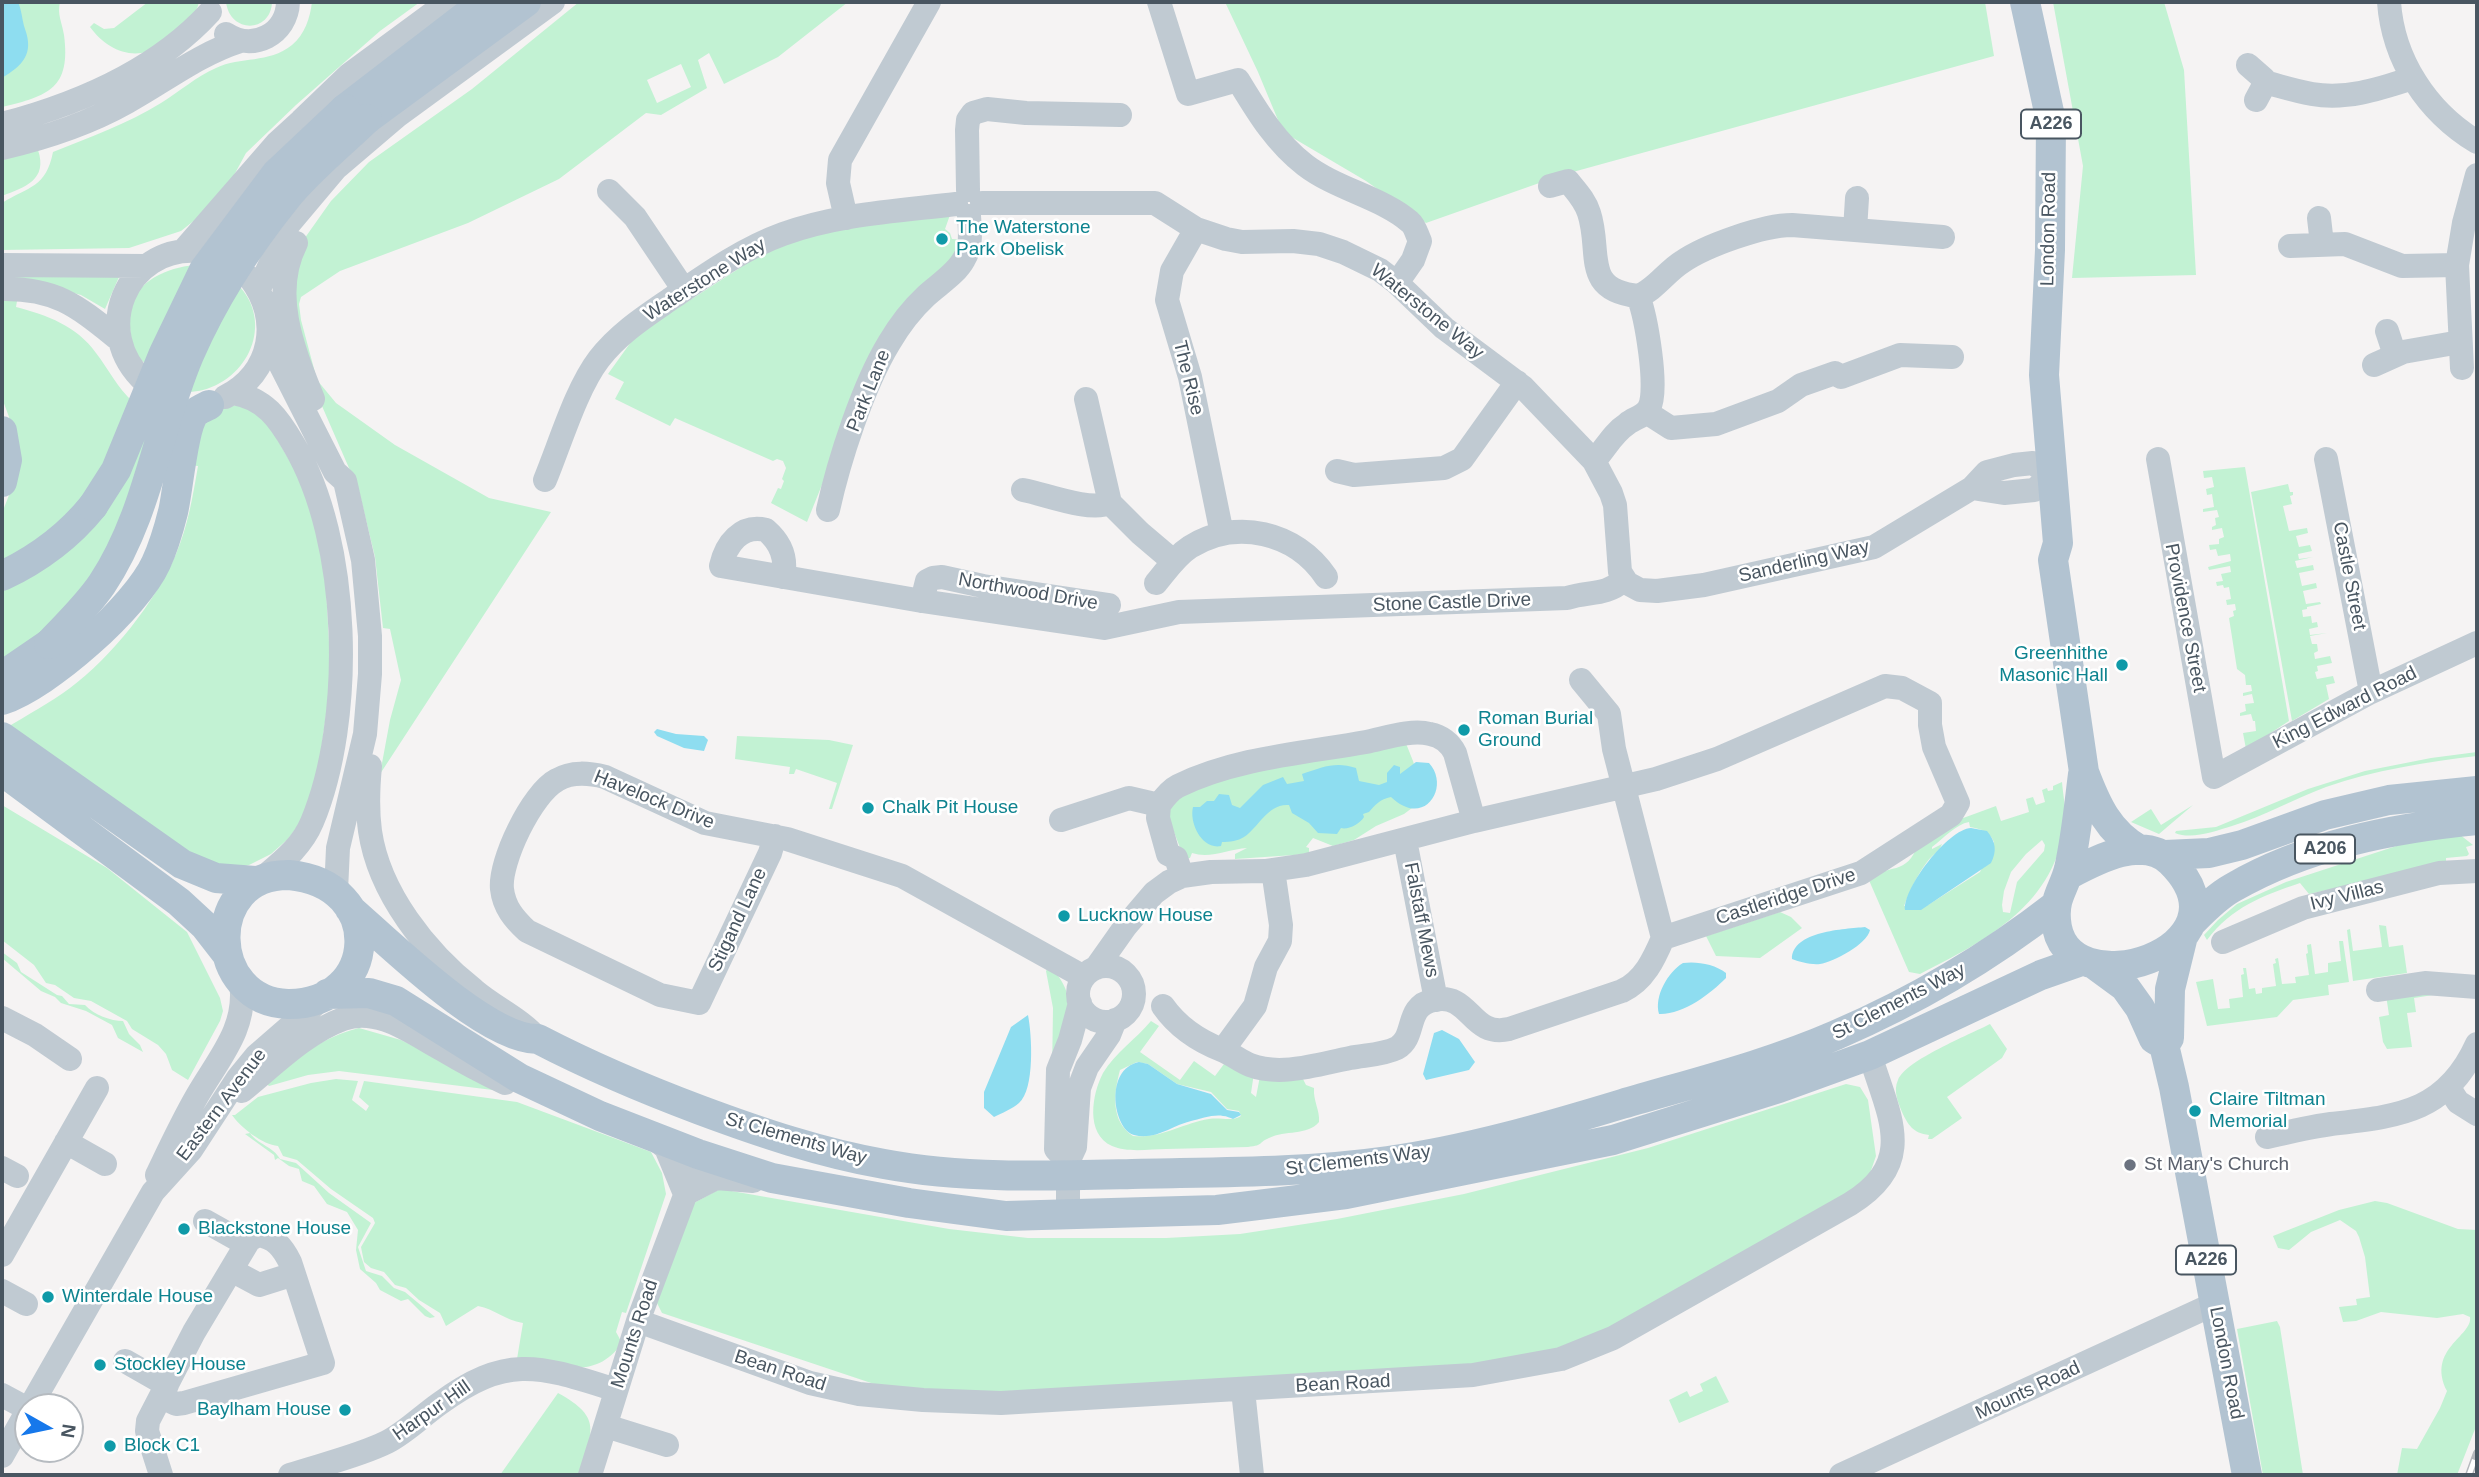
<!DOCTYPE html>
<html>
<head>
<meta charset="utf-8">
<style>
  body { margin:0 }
  #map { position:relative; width:2479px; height:1477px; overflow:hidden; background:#f5f3f3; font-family:Helvetica,sans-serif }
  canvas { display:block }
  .frame { position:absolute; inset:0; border:4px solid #495661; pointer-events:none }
  .north { position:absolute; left:14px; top:1393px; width:70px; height:70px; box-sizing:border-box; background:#fff; border:2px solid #b6bbc0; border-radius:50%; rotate:99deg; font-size:19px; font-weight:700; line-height:28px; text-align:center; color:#495661 }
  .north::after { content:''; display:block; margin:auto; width:24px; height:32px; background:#1678eb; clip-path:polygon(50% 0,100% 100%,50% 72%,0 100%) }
</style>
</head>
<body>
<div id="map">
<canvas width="2479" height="1477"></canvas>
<div class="frame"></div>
<div class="north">N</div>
</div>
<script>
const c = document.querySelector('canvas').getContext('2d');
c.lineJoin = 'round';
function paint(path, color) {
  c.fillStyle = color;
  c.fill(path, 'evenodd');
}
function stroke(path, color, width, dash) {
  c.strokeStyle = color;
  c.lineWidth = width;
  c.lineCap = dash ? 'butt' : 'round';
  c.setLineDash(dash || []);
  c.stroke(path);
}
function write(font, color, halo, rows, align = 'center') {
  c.font = font + ' Helvetica,sans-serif';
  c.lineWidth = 5;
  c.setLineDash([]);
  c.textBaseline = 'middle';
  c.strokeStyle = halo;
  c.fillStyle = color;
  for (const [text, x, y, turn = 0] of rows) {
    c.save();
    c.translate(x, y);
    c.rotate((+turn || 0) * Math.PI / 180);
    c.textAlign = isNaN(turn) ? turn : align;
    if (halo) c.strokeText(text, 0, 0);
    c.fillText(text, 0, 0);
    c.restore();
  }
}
const green = new Path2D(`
  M2 2H60C57 15 62 22 64 35 71 88 49 96 2 107Z
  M148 2H199C196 16 186 22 175 32 170 36 165 43 158 47 133 62 106 49 90 27L94 23 104 29 114 28Z
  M226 2H272C271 33 230 34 226 2Z
  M312 2H420L380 31 296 105 246 153 226 190 205 212 181 231 129 248 2 250V203C29 186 46 188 53 152 90 137 127 124 161 103 180 91 196 77 216 68 241 56 268 64 292 45 305 34 310 18 312 2Z
  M579 2H848L778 57 724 84 709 53 698 60 707 88 661 115 646 113 559 179 468 223 340 271 301 297 299 304 301 320 317 380 336 403 395 445 489 498 551 512 380 774 390 720 401 680 390 629 383 628 375 557 359 491 315 390 290 313 302 242 331 201 369 162 472 89ZM681 64 691 87 657 103 647 80Z
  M1225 2H1985L1994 56 1562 175 1426 223 1366 181 1283 132 1258 72Z
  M2053 2H2164L2184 70 2196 275 2072 278 2083 166Z
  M38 150C48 180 25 187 2 196V158Z
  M950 215 945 229 950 233 952 239 964 240V247L873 358 807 522 771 503 778 488 781 489 784 481 782 479 786 468 783 461 777 459 773 461 675 418 670 426 615 399 624 382 608 374 636 335 769 249 840 227Z
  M194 265C206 269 224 273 234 281 275 317 252 377 203 390 196 392 183 393 177 390 164 384 143 361 132 351 131 339 129 324 130 311 135 280 168 268 194 265Z
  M2 274 119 277 105 309 81 295Z
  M2 301H17L16 307C47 315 77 326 96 353 109 370 117 387 133 402L100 475 76 511 2 565V513L11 490 14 438 9 417 2 398Z
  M225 405 241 406 262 413 306 489 325 570 331 678 319 766 302 820 288 839 271 854 249 865 228 870 204 863 6 728C27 715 50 703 70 688 111 658 156 601 176 554 188 526 193 495 198 466L187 465 193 436Z
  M149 421 156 424 129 507 83 594 2 668V588Z
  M2245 467 2289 721 2246 749 2243 733 2256 731 2255 721H2253L2251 714 2240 716V713L2246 711 2245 704 2254 703 2252 694 2243 696V693L2252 691 2251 685H2246L2245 675 2237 669 2229 618 2234 616 2233 611 2236 610 2235 604 2227 605 2226 600 2231 599 2229 587 2224 588 2223 585 2217 586 2216 582 2223 581 2221 574 2231 572 2230 566 2209 570 2208 567 2231 561 2230 554 2218 556 2216 549 2210 550 2209 545 2219 544V539L2224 537 2222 528 2212 530V527L2216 525 2215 518 2219 517 2217 510 2203 512V509L2214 507 2212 494 2207 495 2206 489 2214 487 2212 477 2204 478 2203 471Z
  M2288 484 2290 492H2293V495L2290 496 2292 504 2283 506 2289 531 2307 528 2308 533 2296 536 2299 547 2310 545 2312 551 2298 554 2299 559 2313 557 2295 561 2297 568 2313 565 2314 570 2299 573 2302 586 2316 583 2317 588 2303 591 2306 604 2320 602 2321 604 2307 607V609L2302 610 2303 617 2311 616 2312 623 2317 622 2318 627 2309 629 2310 635 2327 633 2310 636 2312 644H2317L2318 651 2314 653 2315 659 2330 656 2332 663 2317 666 2318 671 2315 672 2317 679 2333 676 2335 683 2326 685 2329 699 2292 721 2251 492Z
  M737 736 829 740 853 745 832 809H829L837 783 796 769 794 774H789L790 767 735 759Z
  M1405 741 1413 761 1424 799 1404 814 1376 826 1354 840 1333 846 1313 838 1306 847 1309 848V854L1235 859V854L1247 848C1229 849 1210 859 1192 853L1190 858 1185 859 1182 853 1166 811 1201 779Z
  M2477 752V756C2426 762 2375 770 2326 787 2294 799 2264 816 2232 826 2215 831 2192 840 2175 833L2176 831 2216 827 2308 789 2365 771 2431 758Z
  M2062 782C2063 795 2066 808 2065 820 2057 904 1987 940 1920 974L1909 972 1868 878C1886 865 1909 875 1917 845L1955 821 1996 806 2001 821 2029 812 2026 799 2033 797 2036 805 2045 802 2042 790 2047 788 2048 791 2053 790V786ZM1969 822 1970 827C1981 829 1989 831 1994 842L1980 872 1928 905 1904 906C1910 891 1917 875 1927 862 1932 855 1939 852 1942 844L1932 849V847C1943 839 1956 824 1969 822ZM2042 840 2045 845 2044 851 2017 882 2010 913 2003 912 2002 905 2004 891 2011 872 2026 854Z
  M2 805 107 868 187 932 220 998 223 1011 220 1021 188 1080 172 1070 166 1054 158 1045 132 1029 127 1021 91 1001 74 998 55 985 46 983 34 965 2 940Z
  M2193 805 2159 834 2131 822 2151 809 2161 825Z
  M2459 834 2473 845 2466 847 2469 854 2467 856 2446 858V864L2309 894 2300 883C2262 896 2232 907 2207 940L2204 935 2218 920 2237 904 2286 882 2424 837Z
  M1780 912 1791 917 1802 928 1760 958 1716 956 1706 936Z
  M2379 925 2386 926 2389 947 2403 945 2407 973 2353 981 2347 930 2350 929 2353 951 2382 947Z
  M2339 941H2343L2349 982 2328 985 2329 995 2293 1000 2277 1017 2207 1026 2196 982 2213 979 2218 1009 2230 1008 2229 999 2243 997 2241 975 2244 974 2243 968H2246L2249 989 2255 988 2256 994 2262 993V988L2276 986 2273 964 2276 963 2275 959 2278 958 2282 984 2296 983 2295 977 2309 975 2306 954 2308 953 2307 945 2311 944 2315 974 2328 972V963L2341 961Z
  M2 952 17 963 21 972 57 995 62 996 69 1004 85 1005C94 1015 111 1021 123 1021L129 1034 140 1045 143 1052 118 1038 112 1025 86 1011 61 1003 55 997 41 991 2 958Z
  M1049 966C1085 999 1064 1035 1052 1074L1053 1008 1046 971Z
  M2386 995H2433L2414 998 2416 1012 2407 1013 2412 1047 2387 1049 2383 1042 2379 1017 2389 1015Z
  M1151 1021 1159 1026 1140 1052 1180 1080 1194 1061 1215 1076 1227 1060 1254 1073 1251 1093 1256 1097 1260 1076 1301 1075 1306 1085 1314 1088C1313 1101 1320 1110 1319 1122 1307 1136 1285 1130 1269 1138 1257 1143 1265 1145 1248 1147 1221 1148 1194 1148 1166 1149 1150 1149 1128 1153 1112 1146 1085 1134 1092 1094 1103 1073 1115 1053 1136 1039 1151 1021ZM1137 1062 1148 1064 1177 1084 1211 1092 1227 1109 1239 1111 1241 1116C1232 1122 1221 1117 1209 1119 1183 1123 1161 1139 1133 1136 1110 1121 1114 1093 1120 1070Z
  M1990 1024 2007 1049 2002 1058 1947 1097 1962 1118 1932 1139H1928L1929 1135C1913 1133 1908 1125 1902 1112 1898 1102 1893 1091 1898 1080 1906 1060 1969 1035 1990 1024Z
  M359 1028 401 1040 509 1092 339 1071 308 1075 269 1086 264 1081C292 1060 325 1036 359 1028Z
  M336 1079 358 1081 352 1100 366 1111 369 1106 359 1097 364 1081 517 1102 651 1152 662 1173 666 1194 626 1313 622 1312 616 1332 622 1343C595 1382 556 1365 517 1359L523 1323C504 1320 495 1309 478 1306L446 1326 440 1313 419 1300 406 1288 395 1285 384 1272 371 1268 364 1262 361 1247 375 1223 373 1218 331 1189 297 1160 283 1156 278 1146C263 1145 240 1127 232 1115H235L258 1097 311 1083Z
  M1846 1084 1860 1087 1868 1100 1876 1156 1867 1182 1575 1348 1480 1368 989 1392 895 1391 662 1313 656 1301 690 1205 720 1189 949 1229 1028 1238H1166L1240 1234 1337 1219 1464 1194 1648 1148Z
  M250 1133C258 1145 273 1146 280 1159L296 1163 329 1193 371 1223 358 1247 366 1271 382 1276 394 1288 405 1292 435 1317 430 1318 425 1316 408 1299 401 1301 380 1290 376 1283 360 1269 356 1250 358 1230 347 1212 327 1204 314 1186 302 1181 299 1169 289 1166 278 1158 275 1160 274 1155 245 1134Z
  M2375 1201 2387 1203 2458 1229 2477 1230V1424L2457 1475H2397L2402 1448 2417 1449 2440 1408 2447 1391C2426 1349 2473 1336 2470 1317L2463 1314 2437 1318 2381 1312 2356 1321 2343 1322 2339 1307 2357 1305 2356 1299 2370 1297 2365 1257 2359 1237 2356 1231 2340 1220 2311 1232 2289 1250 2278 1248 2273 1236 2339 1210Z
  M2277 1321 2280 1327 2303 1475H2263L2237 1329Z
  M1716 1376 1729 1402 1679 1423 1669 1400 1687 1391 1690 1397 1703 1391 1700 1384Z
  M558 1393C604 1418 591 1432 580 1475H500Z`);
const water = new Path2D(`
  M2 2H18C22 11 22 20 25 29 34 54 23 65 2 78Z
  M657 729 676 734 704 736 708 740 704 751 684 748 657 736 654 732Z
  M1416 762 1429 763C1451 787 1424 829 1391 797 1380 799 1375 805 1369 812L1363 814 1364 817C1360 824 1348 830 1341 828L1337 834 1318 833 1309 823 1292 813 1289 805C1268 803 1259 827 1244 837 1238 841 1230 842 1222 842L1221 846C1202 850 1189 823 1193 807H1200L1207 801H1214L1219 794 1229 795 1232 805 1240 808 1263 785 1283 777 1287 784 1304 781 1302 774C1322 767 1336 761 1356 768L1359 781 1379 785 1387 782V773L1394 765 1400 767V774Z
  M1971 828 1987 831C1996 842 1997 851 1991 863L1921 910H1905C1903 888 1948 829 1971 828Z
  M1865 927 1870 930C1867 944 1834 962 1820 964 1811 965 1800 962 1792 959 1792 931 1845 929 1865 927Z
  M1683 963C1696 961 1715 964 1726 973V978C1710 994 1683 1015 1659 1014 1654 996 1668 972 1683 963Z
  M1028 1015C1032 1035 1035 1089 1019 1103 1012 1109 1002 1113 994 1117L984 1108V1092L1011 1027Z
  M1442 1030 1459 1039 1475 1062 1469 1070 1426 1080 1423 1074 1434 1033Z
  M1139 1062 1148 1064 1177 1084 1211 1094 1227 1110 1239 1112 1241 1115 1233 1119C1230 1118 1227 1116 1223 1116 1214 1114 1200 1119 1191 1121 1173 1125 1155 1141 1134 1135 1113 1129 1104 1069 1139 1062Z`);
const minor = new Path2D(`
  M1159 2 1188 94 1238 80C1257 111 1275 142 1305 165 1336 189 1383 198 1410 222 1415 226 1417 235 1420 241L1413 260 1397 283
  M2389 2C2393 60 2427 112 2477 142
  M226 34C253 52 287 34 288 2
  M2248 65 2264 79 2263 87 2256 100
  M2264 82C2280 86 2295 91 2312 94 2347 100 2379 89 2413 78
  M2 124C78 104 156 71 210 12
  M2 148C45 138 88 124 127 102 165 81 199 54 240 41
  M1550 186 1568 181C1576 191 1585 200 1589 213 1602 252 1581 290 1638 296 1646 316 1659 390 1649 408 1644 417 1634 418 1627 424 1613 433 1605 449 1594 461
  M968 190 967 130 968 120 973 113 987 109 1026 113 1120 115
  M609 191 635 217 684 290
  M982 203H1155L1196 229 1226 239 1242 242 1293 241 1319 244 1343 252 1380 270 1397 283 1444 328 1523 387 1594 461 1611 493 1615 505 1620 572 1627 583 1640 590 1657 591 1704 585 1874 547 1972 488 1987 472 2014 465 2033 463 2052 476 2034 490 2004 493 1972 488
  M846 218 838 183 840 160 929 2
  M2319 218 2322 244
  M1196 229 1172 271 1167 300 1190 377 1222 534
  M1855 230 1857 198
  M296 243C270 294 293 349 313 399
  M2290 246 2345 244 2402 266 2457 265
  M184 250 278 142 301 121 349 75 448 2
  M2 265 146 266
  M2 289C56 288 77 306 117 338
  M259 289 288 225 336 168 397 116 553 2
  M1638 296C1654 291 1667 271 1682 262 1705 246 1763 225 1792 225L1943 237
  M2387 331 2395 355
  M269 342 335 472 345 481 363 560 370 636V674L365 734 338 848 336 891
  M2374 365 2403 352 2460 342
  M2462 368 2457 265 2464 223 2477 175
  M145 382C90 332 126 246 198 251
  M232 393C265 398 279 419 294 445 351 541 355 719 312 822 302 846 283 861 264 877
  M225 397C272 373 282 319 250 278
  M1086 399 1110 503
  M1646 412 1671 428 1716 424 1778 401 1801 385 1835 373 1841 377 1900 355 1952 357
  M2158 459 2214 777 2371 692 2477 643
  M2326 459 2371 692
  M1337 471 1354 475 1444 468 1462 459 1517 382
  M545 480C560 444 576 389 599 359 619 333 646 316 672 298 707 274 744 248 783 234 838 214 898 211 956 204
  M1023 490C1045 494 1089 512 1110 503L1140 533 1173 561
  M828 510C839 460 863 386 889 343 899 326 912 309 926 296 939 284 956 274 964 259 972 246 970 230 969 216
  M783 577C787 558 781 543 766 530 741 524 726 544 721 566L922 601 1104 628 1179 612 1567 598C1590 591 1605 596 1624 580
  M1156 583C1167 570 1176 556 1190 547 1236 518 1296 532 1326 577
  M922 601 927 581 933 578 942 577 983 586 1109 605
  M1581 680 1609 714 1614 749 1663 938
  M370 766C368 787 367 809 370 831 379 893 426 952 474 990 495 1008 520 1018 538 1039
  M1061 820 1129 798 1159 805
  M775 836 770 853 699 1003 660 995 527 931C514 919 504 907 502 889 499 862 532 793 557 780 572 771 589 773 605 777L705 823 787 839 902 876 1084 977
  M1405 840 1436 1000
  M1182 876 1176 858 1168 854 1158 818 1159 805C1164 798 1170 790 1178 786 1235 758 1304 753 1366 742 1386 738 1411 729 1430 734 1441 736 1450 743 1455 753L1474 821
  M2223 942 2303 908 2439 873 2477 871
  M1078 994a28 28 0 1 1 56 0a28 28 0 1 1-56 0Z
  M1096 968 1125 927 1154 893 1169 882 1182 876 1211 872 1265 871 1306 865 1474 821 1656 779 1717 759 1885 686 1902 688 1930 703V725L1934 747 1958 803 1951 815 1861 873 1663 938C1654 959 1644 981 1622 991L1509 1029C1470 1038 1471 992 1434 1000 1404 1006 1417 1037 1397 1048 1383 1055 1365 1055 1350 1058 1319 1064 1281 1077 1250 1065 1240 1061 1232 1054 1222 1050 1199 1041 1177 1026 1163 1006
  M2378 990 2425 983 2477 987
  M2 1018 35 1035 70 1059
  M1223 1050 1255 1006 1266 967 1280 941 1281 925 1273 870
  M2449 1088 2458 1102 2477 1114
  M242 1091C273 1066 305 1033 343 1019 378 1006 413 1034 443 1050 463 1062 484 1073 505 1083
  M651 1136 666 1148 685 1194
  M2267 1137C2288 1132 2310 1127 2331 1124 2398 1116 2446 1113 2477 1044
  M66 1142 105 1164
  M1068 1162 1056 1149 1058 1070 1070 1040 1080 1003
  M2 1168 17 1176
  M157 1175C170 1148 182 1122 197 1096 218 1059 248 1028 241 982
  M685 1194 716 1178 753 1181
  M1068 1215V1162L1075 1147 1079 1088 1087 1067 1109 1035 1115 1020
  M205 1221 246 1244
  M2 1255 97 1088
  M231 1270 259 1285 294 1274
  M2 1291 26 1304
  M638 1321 810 1383 859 1394 923 1400 1001 1403 1473 1375 1561 1359 1613 1338 1850 1204C1918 1162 1889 1117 1870 1055
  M125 1361 167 1385
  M1243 1390 1252 1475
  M2 1395 28 1409
  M30 1407 153 1192 191 1150 238 1078 256 1056 325 996
  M606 1426 667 1445
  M2 1456 28 1410
  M161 1475 147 1431 148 1421 194 1332 249 1240 258 1235C275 1237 283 1248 290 1262L323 1363 184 1403 176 1404 161 1397
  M290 1475C320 1465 359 1456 387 1442 405 1433 422 1416 439 1404 508 1353 540 1366 616 1390
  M590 1475 638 1321 695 1169 698 1154
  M1841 1475 2214 1304`);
const major = new Path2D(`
  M2025 2 2051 121 2050 250 2044 375 2058 543 2053 560 2084 772C2096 804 2108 832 2140 850
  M345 109 484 2
  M367 119 526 2
  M2 431 7 460 2 482
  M2 576C38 559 68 537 93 506
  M2 676 49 644
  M2 700C48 685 136 607 156 563 163 548 169 528 173 512 178 492 183 426 195 413 198 410 205 407 209 405
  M2 737 182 864 216 878 255 881
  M2 771 179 902 205 926 226 953
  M2165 855 2209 853 2242 845 2325 815 2389 800 2477 791
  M289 875C387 884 379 1005 288 1004 207 1002 202 874 289 875Z
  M2068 875C2096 860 2144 834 2171 862 2260 950 2062 1013 2056 920 2054 897 2064 889 2069 869 2076 838 2079 806 2083 774
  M350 909C389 943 487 1040 538 1039 590 1066 644 1089 700 1110 759 1132 821 1153 884 1164 965 1179 1049 1176 1132 1174 1218 1172 1303 1173 1388 1161 1467 1150 1546 1127 1622 1104 1693 1083 1767 1065 1836 1035 1915 1001 1988 958 2056 905
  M2191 923C2203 911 2216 897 2232 888 2306 845 2393 828 2477 820
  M2182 940 2170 989 2169 1038 2164 1045 2174 1087 2247 1475
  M2095 965 2125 987 2140 1008 2154 1039 2164 1045
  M327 994 369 993 396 1001 519 1078 600 1116 698 1154 772 1178 909 1203 1006 1216 1217 1210 1258 1205 1346 1194 1613 1140 1779 1088 1870 1055 2041 975 2081 961`);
const rail = new Path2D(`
  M2469 1475 2477 1453`);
const majorBridge = new Path2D(`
  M93 506 116 470 164 353 204 270 276 174 345 109
  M49 644C67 625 87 606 102 584 148 515 157 430 189 355 213 300 249 244 287 197 309 170 341 144 367 119`);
const markers = [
  [942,239,7,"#0f9aa8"],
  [2122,665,7,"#0f9aa8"],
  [1464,730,7,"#0f9aa8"],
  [868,808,7,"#0f9aa8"],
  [1064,916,7,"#0f9aa8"],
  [2195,1111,7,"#0f9aa8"],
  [2130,1165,7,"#6b7280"],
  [184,1229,7,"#0f9aa8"],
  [48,1297,7,"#0f9aa8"],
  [100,1365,7,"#0f9aa8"],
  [345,1410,7,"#0f9aa8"],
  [110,1446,7,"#0f9aa8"]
];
const shields = [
  [2051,124,60],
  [2325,849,60],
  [2206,1260,60]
];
const shieldNames = [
  ["A226",2051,124],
  ["A206",2325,849],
  ["A226",2206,1260]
];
const cultureNames = [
  ["The Waterstone",956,228],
  ["Park Obelisk",956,250],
  ["Greenhithe",2108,654,"right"],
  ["Masonic Hall",2108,676,"right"],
  ["Roman Burial",1478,719],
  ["Ground",1478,741],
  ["Chalk Pit House",882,808],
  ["Lucknow House",1078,916],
  ["Claire Tiltman",2209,1100],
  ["Memorial",2209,1122],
  ["Blackstone House",198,1229],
  ["Winterdale House",62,1297],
  ["Stockley House",114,1365],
  ["Baylham House",331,1410,"right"],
  ["Block C1",124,1446]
];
const streetNames = [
  ["London Road",2049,229,-89],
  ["Waterstone Way",705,280,-32],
  ["Waterstone Way",1427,312,39],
  ["The Rise",1188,378,76],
  ["Park Lane",869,391,-68],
  ["Sanderling Way",1804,562,-13],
  ["Castle Street",2349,576,79],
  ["Northwood Drive",1028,592,10],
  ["Stone Castle Drive",1452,603,-2],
  ["Providence Street",2185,618,79],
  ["King Edward Road",2345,708,-27],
  ["Havelock Drive",654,800,22],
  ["Ivy Villas",2347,896,-14],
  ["Castleridge Drive",1786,897,-18],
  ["Stigand Lane",738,920,-65],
  ["Falstaff Mews",1421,920,79],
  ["St Clements Way",1899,1002,-27],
  ["Eastern Avenue",222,1105,-53],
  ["St Clements Way",796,1139,16],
  ["St Clements Way",1358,1161,-7],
  ["Mounts Road",635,1334,-72],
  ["London Road",2226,1363,79],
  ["Bean Road",780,1371,18],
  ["Bean Road",1343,1384,-3],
  ["Mounts Road",2028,1391,-25],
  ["Harpur Hill",432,1411,-35]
];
const worshipNames = [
  ["St Mary's Church",2144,1165]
];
paint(green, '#c2f2d3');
paint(water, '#8eddf0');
stroke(minor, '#c0cad2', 24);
stroke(major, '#b2c3d1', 30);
stroke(rail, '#b5b8bd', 8);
stroke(rail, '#fff', 5, [16]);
stroke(majorBridge, '#b2c3d1', 30);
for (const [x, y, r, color] of markers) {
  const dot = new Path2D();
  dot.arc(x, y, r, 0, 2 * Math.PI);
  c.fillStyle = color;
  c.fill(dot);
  stroke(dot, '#fff', 2.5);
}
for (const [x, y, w] of shields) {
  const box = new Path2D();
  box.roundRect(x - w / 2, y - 14.5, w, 29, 5);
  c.fillStyle = '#fff';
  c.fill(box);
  stroke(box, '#495661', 2);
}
write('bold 18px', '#495661', null, shieldNames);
write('19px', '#0d838f', '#fff', cultureNames, 'left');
write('19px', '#495661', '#fff', streetNames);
write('19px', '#5b616d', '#fff', worshipNames, 'left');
</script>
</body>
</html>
